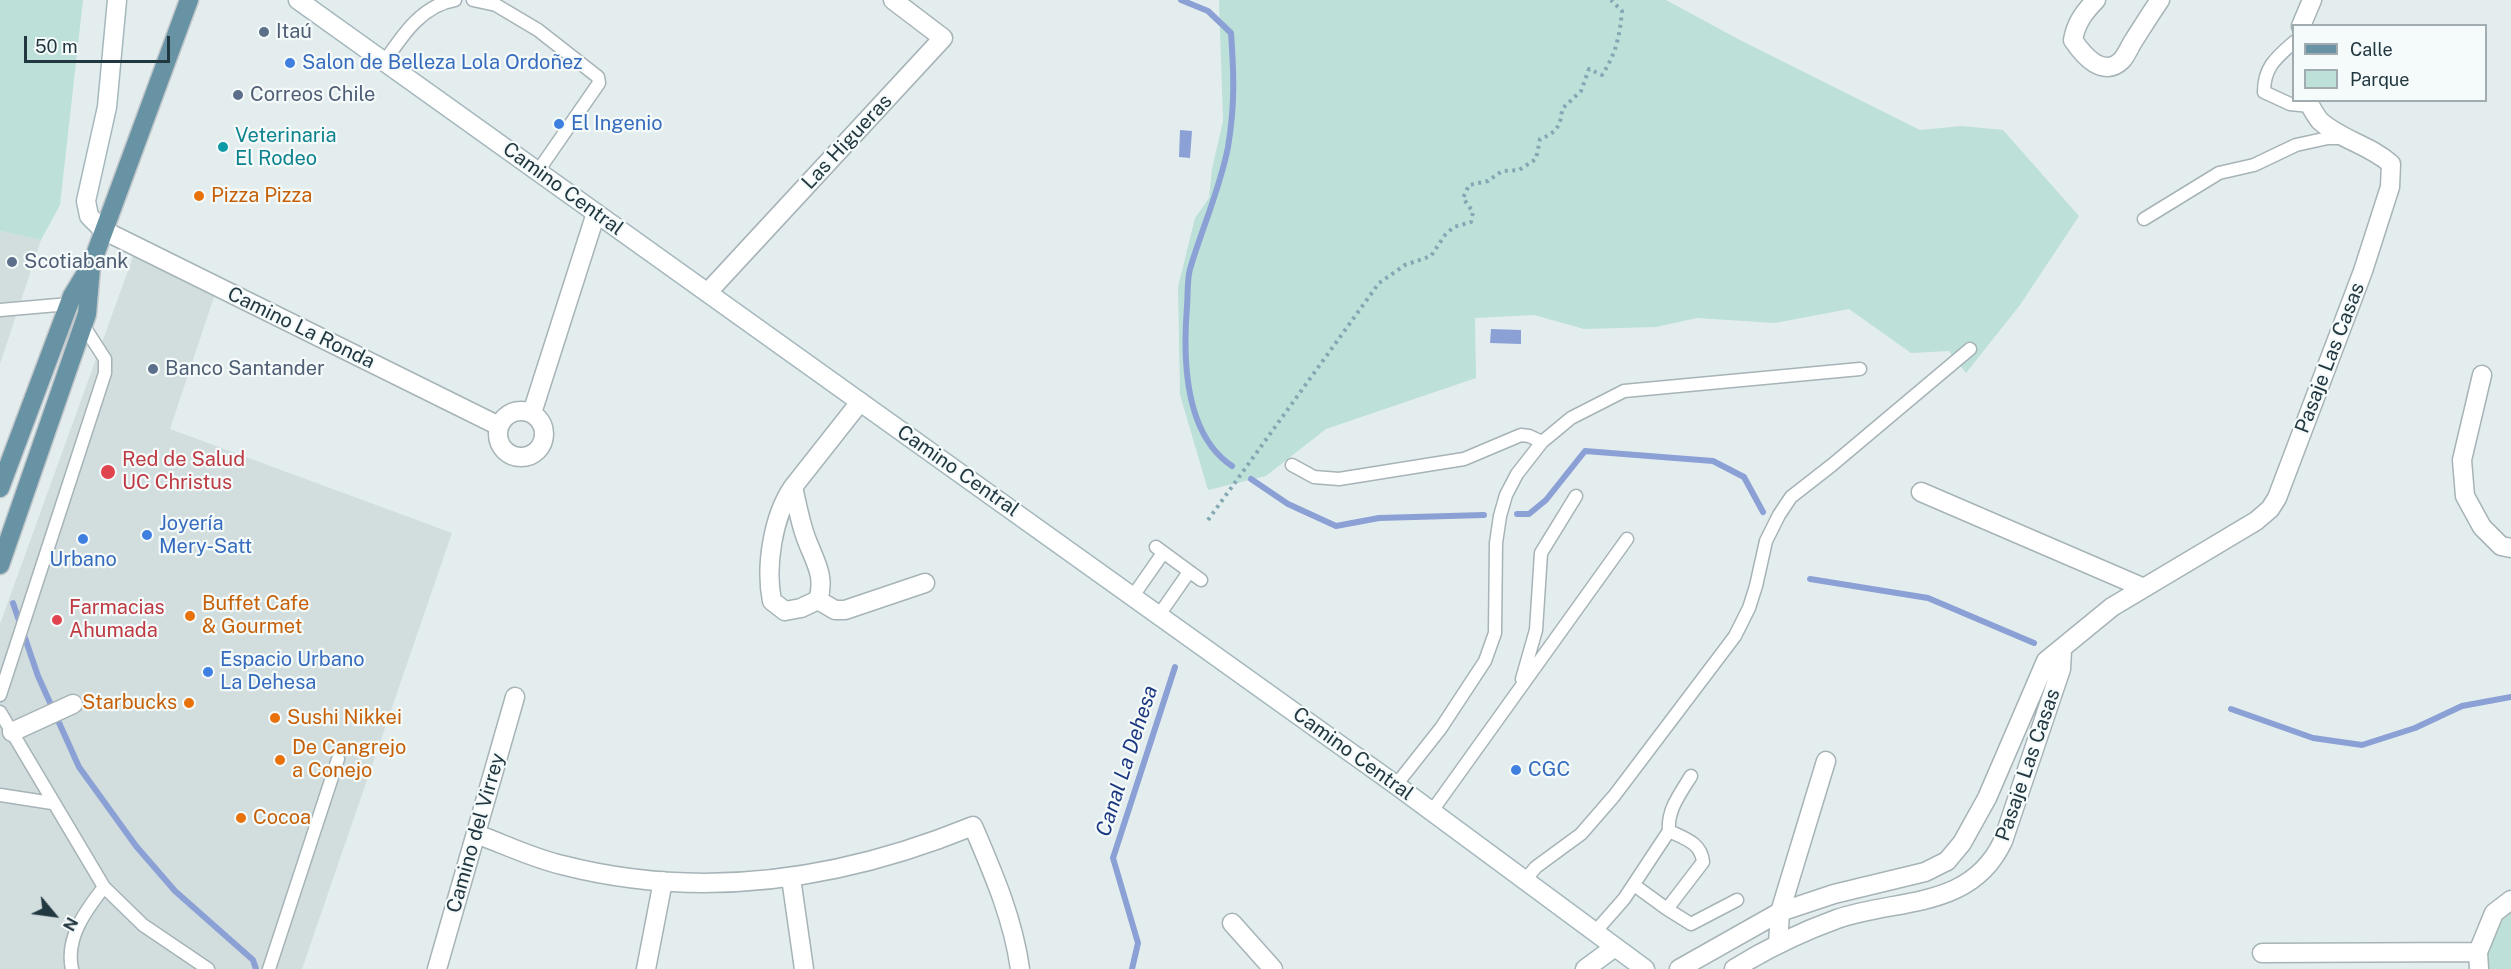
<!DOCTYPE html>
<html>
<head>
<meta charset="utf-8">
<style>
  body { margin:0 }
  #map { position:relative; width:2511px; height:969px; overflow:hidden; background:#e4edee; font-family:"Public Sans",sans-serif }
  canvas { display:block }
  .legend { position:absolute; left:2292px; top:24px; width:195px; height:78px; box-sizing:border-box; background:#f5fafa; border:2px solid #a1acb0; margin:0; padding:8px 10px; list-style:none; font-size:18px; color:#223841 }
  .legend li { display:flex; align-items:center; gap:12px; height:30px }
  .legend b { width:30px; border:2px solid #a1acb0 }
  .north { position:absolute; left:24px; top:885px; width:60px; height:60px; -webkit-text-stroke:4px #f5fafa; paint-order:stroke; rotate:119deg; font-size:16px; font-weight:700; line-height:24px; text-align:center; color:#223841 }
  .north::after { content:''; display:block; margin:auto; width:21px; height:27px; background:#223841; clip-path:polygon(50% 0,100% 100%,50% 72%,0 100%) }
  .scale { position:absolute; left:24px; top:36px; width:146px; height:27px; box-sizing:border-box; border:3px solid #223841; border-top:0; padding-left:8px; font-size:18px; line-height:21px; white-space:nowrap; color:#223841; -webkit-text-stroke:4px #f5fafa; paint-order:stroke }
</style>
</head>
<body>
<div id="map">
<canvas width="2511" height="969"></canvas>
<ul class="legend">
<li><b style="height:8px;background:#6793a5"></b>Calle</li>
<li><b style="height:16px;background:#bde0d9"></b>Parque</li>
</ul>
<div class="north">N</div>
<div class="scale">50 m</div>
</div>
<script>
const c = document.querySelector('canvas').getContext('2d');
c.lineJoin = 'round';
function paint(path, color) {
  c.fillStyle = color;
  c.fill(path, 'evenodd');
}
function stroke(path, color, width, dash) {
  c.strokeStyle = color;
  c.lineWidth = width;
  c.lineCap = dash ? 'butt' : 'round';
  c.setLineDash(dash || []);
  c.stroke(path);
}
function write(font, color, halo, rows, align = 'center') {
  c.font = font + ' "Public Sans",sans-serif';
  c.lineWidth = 4.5;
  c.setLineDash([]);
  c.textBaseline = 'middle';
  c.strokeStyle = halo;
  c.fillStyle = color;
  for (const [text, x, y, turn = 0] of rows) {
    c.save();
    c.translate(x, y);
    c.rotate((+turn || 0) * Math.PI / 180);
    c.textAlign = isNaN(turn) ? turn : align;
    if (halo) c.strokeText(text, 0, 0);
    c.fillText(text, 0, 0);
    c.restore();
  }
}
const built = new Path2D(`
  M0 231 41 240 0 364Z
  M134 254 215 294 170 429 452 533 302 969H0V624Z`);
const green = new Path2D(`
  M0 0H83L60 205 41 240 0 231Z
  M1219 0H1666L1738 39 1920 130 1962 126 2003 130 2079 216 2020 305 1966 373 1949 351 1911 353 1849 309 1775 323 1697 318 1656 327 1584 329 1534 315 1475 318 1476 378 1326 429 1266 476 1208 490 1180 395 1178 287 1195 218 1209 198 1212 169 1223 121Z
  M2511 907V969H2484C2482 945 2492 921 2511 907Z`);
const water = new Path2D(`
  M1180 130 1192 131 1190 158 1179 157Z
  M1491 329 1521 330V344L1490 343Z`);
const stream = new Path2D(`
  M1181 0 1208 11 1231 33C1234 74 1235 105 1228 147 1220 189 1202 228 1190 269 1187 280 1188 294 1187 306 1183 356 1184 434 1232 466
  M1251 479 1288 504 1336 526 1379 518 1484 515
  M1517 514H1529L1546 500 1585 451 1713 461 1744 477 1763 512
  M1810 579 1928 598 2034 643
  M13 603 38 676 79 767 136 846 175 891 253 960 256 969
  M2231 709 2313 738 2362 745 2415 728 2462 706 2511 697
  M1132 969 1138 943 1113 858 1175 667`);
const path = new Path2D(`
  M1208 520 1379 283 1405 265 1431 256 1445 235 1454 227 1471 222 1473 212 1463 198 1469 185 1488 181 1502 171 1519 170 1536 159 1540 139C1556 133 1561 126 1562 109L1581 91 1589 69 1602 75C1616 54 1620 35 1622 11L1611 0`);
const lane = new Path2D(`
  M473 0 496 5 538 30 598 77 599 83 538 171
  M2294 42C2276 58 2264 67 2264 92L2290 104 2310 106
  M385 61C402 36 422 5 455 0
  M2144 219 2219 173 2254 165 2296 145 2328 138H2343
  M0 310 69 304
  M1292 465 1314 477 1339 479 1464 459 1521 435 1529 436 1542 442
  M1156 547 1201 580
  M1133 596 1163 553
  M1159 615 1189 572
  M1522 679 1536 630 1541 553 1576 496
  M0 695 105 373V359L83 325
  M0 712 104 887 143 925 208 969
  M1396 785 1441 728 1485 661 1495 633 1496 543 1500 516 1506 495 1517 474 1542 442 1571 418 1624 391 1860 369
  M0 795 52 803
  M1432 811 1627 539
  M1525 880 1536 867 1581 834 1614 796 1735 636 1749 608 1756 586 1766 541 1779 515 1791 497 1832 465 1970 349
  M1634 885 1667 909 1703 862C1701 843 1686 839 1669 831
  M1667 909 1691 924 1737 900
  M1595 932 1624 899 1669 831C1667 810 1680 794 1691 776
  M72 969C65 938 86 910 104 887
  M269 969 338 759`);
const street = new Path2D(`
  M2096 0C2084 12 2076 23 2073 40 2083 55 2103 79 2122 60 2127 54 2130 46 2134 40 2143 26 2151 13 2160 0
  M2301 26 2312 0
  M103 230 499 426
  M708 292 943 38 893 0
  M2482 375 2462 460 2465 496 2482 527 2501 546 2511 548
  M498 434a23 23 0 1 1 46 0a23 23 0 1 1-46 0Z
  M532 413 596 213
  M793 487C797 504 800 522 806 538 814 560 826 576 818 600L801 608 785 611 772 601C765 566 773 516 793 487L860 402
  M1921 492 2144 588
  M818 600 835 610H845L925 583
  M12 732 73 704
  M476 834C504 844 532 858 562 865 702 901 841 880 973 826 993 873 1013 918 1020 969
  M791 878 804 969
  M1232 923 1273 969
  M1778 944 1780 912 1826 761
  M2262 953 2478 952
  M437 969 515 697
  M646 969 663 881
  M1679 969 1780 912 1834 894 1925 872 1947 861 1962 843 1987 798 2046 661 2112 607 2256 521 2270 509 2277 498 2363 271 2390 187 2391 164C2370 145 2341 140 2320 121 2315 115 2311 107 2307 100
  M1734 969C1766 949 1801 932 1837 919 1898 898 1971 910 2003 841L2061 669 2062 650
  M2479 969 2478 952 2494 913 2511 900`);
const secondary = new Path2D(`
  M298 0 1396 785 1645 969
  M103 230 89 216 86 201 107 107 117 0
  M1585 969 1615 947`);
const primary = new Path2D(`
  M0 488 72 296 92 263 189 0
  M0 565 87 314 91 268`);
const markers = [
  [264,32,6,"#5c6f8a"],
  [290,63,6,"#3f7fe0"],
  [238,95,6,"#5c6f8a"],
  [559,124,6,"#3f7fe0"],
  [223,147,6,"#0f9aa8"],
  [199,196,6,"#e8710a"],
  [12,262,6,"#5c6f8a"],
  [153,369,6,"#5c6f8a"],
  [108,472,8,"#e0444e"],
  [147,535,6,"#3f7fe0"],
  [83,539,6,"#3f7fe0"],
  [190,616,6,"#e8710a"],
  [57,620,6,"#e0444e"],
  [208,672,6,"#3f7fe0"],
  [189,703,6,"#e8710a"],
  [275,718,6,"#e8710a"],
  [280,760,6,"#e8710a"],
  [1516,770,6,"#3f7fe0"],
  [241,818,6,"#e8710a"]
];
const serviceNames = [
  ["Itaú",276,32],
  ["Correos Chile",250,95],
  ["Scotiabank",24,262],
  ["Banco Santander",165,369]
];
const shopNames = [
  ["Salon de Belleza Lola Ordoñez",302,63],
  ["El Ingenio",571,124],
  ["Joyería",159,524],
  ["Mery-Satt",159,547],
  ["Urbano",83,560,"center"],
  ["Espacio Urbano",220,660],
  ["La Dehesa",220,683],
  ["CGC",1528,770]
];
const cultureNames = [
  ["Veterinaria",235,136],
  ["El Rodeo",235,159]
];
const streetNames = [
  ["Las Higueras",847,142,-47],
  ["Camino Central",563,189,36],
  ["Camino La Ronda",301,328,26],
  ["Pasaje Las Casas",2330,358,-69],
  ["Camino Central",958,471,35],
  ["Camino Central",1353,754,36],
  ["Pasaje Las Casas",2028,765,-71],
  ["Camino del Virrey",476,833,-74]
];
const foodNames = [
  ["Pizza Pizza",211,196],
  ["Buffet Cafe",202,604],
  ["& Gourmet",202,627],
  ["Starbucks",177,703,"right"],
  ["Sushi Nikkei",287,718],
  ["De Cangrejo",292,748],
  ["a Conejo",292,771],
  ["Cocoa",253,818]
];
const healthNames = [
  ["Red de Salud",122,460],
  ["UC Christus",122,483],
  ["Farmacias",69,608],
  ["Ahumada",69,631]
];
const waterNames = [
  ["Canal La Dehesa",1127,761,-72]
];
paint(built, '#d2ddde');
paint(green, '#bde0d9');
paint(water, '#8ba1d5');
stroke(stream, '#8ba1d5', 6);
stroke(lane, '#a6b3b7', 15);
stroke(street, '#a6b3b7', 21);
stroke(secondary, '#a5b8bd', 21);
stroke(primary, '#c1c7ca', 21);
stroke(path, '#83a8b3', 4, [3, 4.5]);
stroke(lane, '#fff', 12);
stroke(street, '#fff', 18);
stroke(secondary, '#fff', 18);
stroke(primary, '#6793a5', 18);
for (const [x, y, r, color] of markers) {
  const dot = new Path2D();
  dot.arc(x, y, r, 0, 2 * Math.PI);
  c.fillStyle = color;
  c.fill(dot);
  stroke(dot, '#f5fafa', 2);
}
write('20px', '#4e5e75', '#f5fafa', serviceNames, 'left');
write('20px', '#366cbe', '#f5fafa', shopNames, 'left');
write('20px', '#0d838f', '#f5fafa', cultureNames, 'left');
write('20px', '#223841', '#f5fafa', streetNames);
write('20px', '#c56008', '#f5fafa', foodNames, 'left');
write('20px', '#be3a42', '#f5fafa', healthNames, 'left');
write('italic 21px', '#1a3780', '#f5fafa', waterNames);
</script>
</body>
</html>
